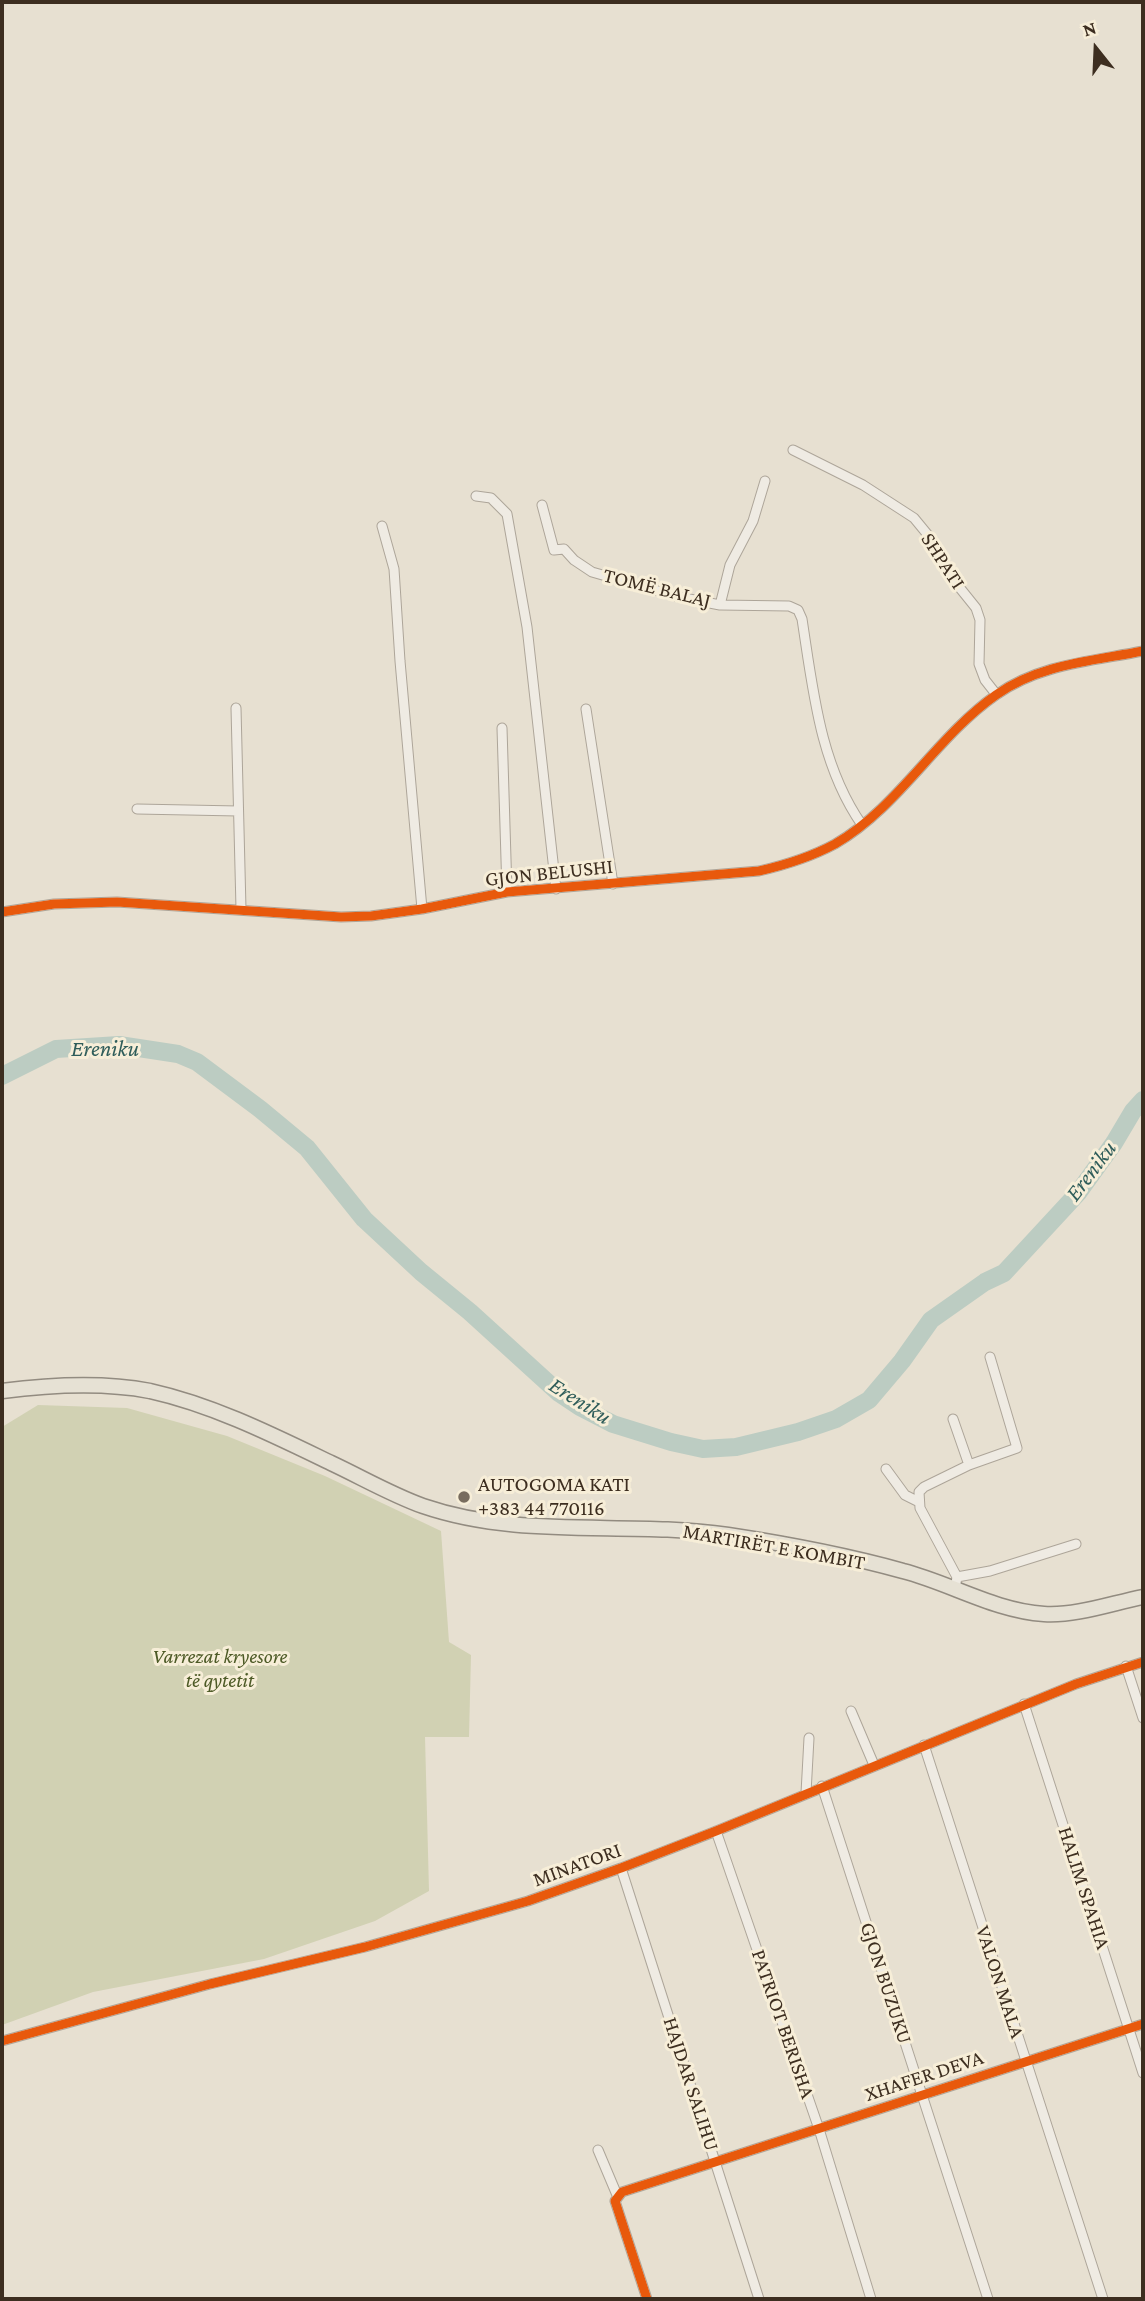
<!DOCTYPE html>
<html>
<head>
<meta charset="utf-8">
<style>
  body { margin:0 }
  #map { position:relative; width:1145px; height:2301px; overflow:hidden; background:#e7e0d1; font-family:"Crimson Pro",serif }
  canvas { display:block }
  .frame { position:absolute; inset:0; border:4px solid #3d2e20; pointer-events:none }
  .north { position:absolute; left:1061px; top:14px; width:70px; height:70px; -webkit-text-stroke:5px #f7eed8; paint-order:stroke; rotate:342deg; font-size:19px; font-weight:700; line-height:28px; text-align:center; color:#3d2e20 }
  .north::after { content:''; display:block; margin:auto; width:24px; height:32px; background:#3d2e20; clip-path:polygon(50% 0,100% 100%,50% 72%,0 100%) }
</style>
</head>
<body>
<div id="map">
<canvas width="1145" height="2301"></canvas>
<div class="frame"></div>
<div class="north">N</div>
</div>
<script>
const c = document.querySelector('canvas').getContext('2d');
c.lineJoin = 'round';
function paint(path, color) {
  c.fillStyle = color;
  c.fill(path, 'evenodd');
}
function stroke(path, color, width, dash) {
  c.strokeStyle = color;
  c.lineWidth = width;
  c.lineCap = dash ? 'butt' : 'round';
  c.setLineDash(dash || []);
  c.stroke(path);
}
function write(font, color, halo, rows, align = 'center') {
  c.font = font + ' "Crimson Pro",serif';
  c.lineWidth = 6;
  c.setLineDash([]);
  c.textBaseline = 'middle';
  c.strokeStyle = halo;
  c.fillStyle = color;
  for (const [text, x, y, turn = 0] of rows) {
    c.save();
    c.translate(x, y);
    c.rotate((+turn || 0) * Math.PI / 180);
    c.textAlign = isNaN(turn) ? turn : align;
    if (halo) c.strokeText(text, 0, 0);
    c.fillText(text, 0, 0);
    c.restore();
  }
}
const cemetery = new Path2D(`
  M38 1405 127 1408 227 1436 325 1476 441 1531 449 1642 471 1655 469 1737H425L429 1891 375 1921 264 1959 93 1992 2 2025V1427Z`);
const river = new Path2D(`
  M2 1076 56 1049 119 1045 178 1054 197 1062 260 1109 307 1148 364 1219 421 1272 470 1312 559 1393 580 1407 613 1424 671 1442 703 1449 736 1447 798 1432 836 1419 869 1400 902 1361 931 1320 985 1282 1004 1273 1078 1193 1114 1143 1133 1111 1143 1100`);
const street = new Path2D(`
  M793 450 863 485 914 518 928 535 943 567 976 608 980 620 979 664 985 680 996 694
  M476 496 491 498 507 514 527 627 556 889
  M542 505 554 550 564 549 574 560 592 572 679 597 720 605 789 606 798 610 802 619C813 690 820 765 862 825
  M382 526 394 569 400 661 422 909
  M720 605 730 565 753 521 765 481
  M236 708 241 909
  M586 709 613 884
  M502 728 507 892
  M137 809 238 811
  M2 912 54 904 117 902 341 917 371 916 422 909 507 892 759 871C785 865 811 857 835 844 899 807 936 737 996 695 1039 664 1093 661 1143 651
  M953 1419 969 1465
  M886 1469 905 1495 919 1502
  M957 1577 990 1571 1076 1544
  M955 1589 957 1577 920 1508 919 1492 924 1487 969 1465 1017 1448 990 1357
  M1126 1666 1143 1718
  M1024 1704 1143 2073
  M851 1711 874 1765
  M924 1745 1103 2299
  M822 1786 988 2299
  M806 1793 809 1738
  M716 1831 819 2129 871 2299
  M621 1868 759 2299
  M2 2041 210 1984 365 1947 528 1901 621 1868 716 1831 1076 1684 1143 1662
  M598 2150 617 2195
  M647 2299 615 2201 622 2192 1143 2024`);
const primary = new Path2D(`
  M2 1391C49 1385 103 1382 150 1391 213 1405 273 1435 331 1463 361 1477 392 1495 423 1506 522 1540 626 1520 728 1535 787 1544 846 1555 903 1571 950 1583 995 1611 1044 1614 1077 1616 1112 1603 1143 1597`);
const cycleway = new Path2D(`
  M2 912 54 904 117 902 341 917 371 916 422 909 507 892 759 871C785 865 811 857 835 844 899 807 936 737 996 695 1039 664 1093 661 1143 651
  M2 2041 210 1984 365 1947 528 1901 621 1868 716 1831 1076 1684 1143 1662
  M647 2299 615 2201 622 2192 1143 2024`);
const markers = [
  [464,1497,7,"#786c5e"]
];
const streetNames = [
  ["SHPATI",943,561,57],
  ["TOMË BALAJ",657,588,14],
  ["GJON BELUSHI",549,873,-6],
  ["MARTIRËT E KOMBIT",774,1547,10],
  ["MINATORI",577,1865,-20],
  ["HALIM SPAHIA",1084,1888,72],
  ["VALON MALA",1000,1982,72],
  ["GJON BUZUKU",886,1983,72],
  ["PATRIOT BERISHA",783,2024,71],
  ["XHAFER DEVA",924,2076,-18],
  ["HAJDAR SALIHU",691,2084,72]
];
const poiNames = [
  ["AUTOGOMA KATI",478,1485],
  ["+383 44 770116",478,1509]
];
const parkNames = [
  ["Varrezat kryesore",220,1657],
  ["të qytetit",220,1681]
];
const waterNames = [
  ["Ereniku",105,1049],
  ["Ereniku",1091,1171,-53],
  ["Ereniku",580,1401,32]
];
paint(cemetery, '#d1d1b3');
stroke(river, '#bcccc2', 18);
stroke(street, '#ada599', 11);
stroke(primary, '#928b80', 17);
stroke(street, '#efebe3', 9);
stroke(primary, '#e6e1d4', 14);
stroke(cycleway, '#e8590c', 9);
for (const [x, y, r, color] of markers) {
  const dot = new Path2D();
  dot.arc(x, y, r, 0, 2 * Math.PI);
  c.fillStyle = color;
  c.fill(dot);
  stroke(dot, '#f7eed8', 2.5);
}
write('21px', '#3d2e20', '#f7eed8', streetNames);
write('21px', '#3d2e20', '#f7eed8', poiNames, 'left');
write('italic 21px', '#4d5a26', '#f7eed8', parkNames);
write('italic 23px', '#2f5d5a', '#f7eed8', waterNames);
</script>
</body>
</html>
